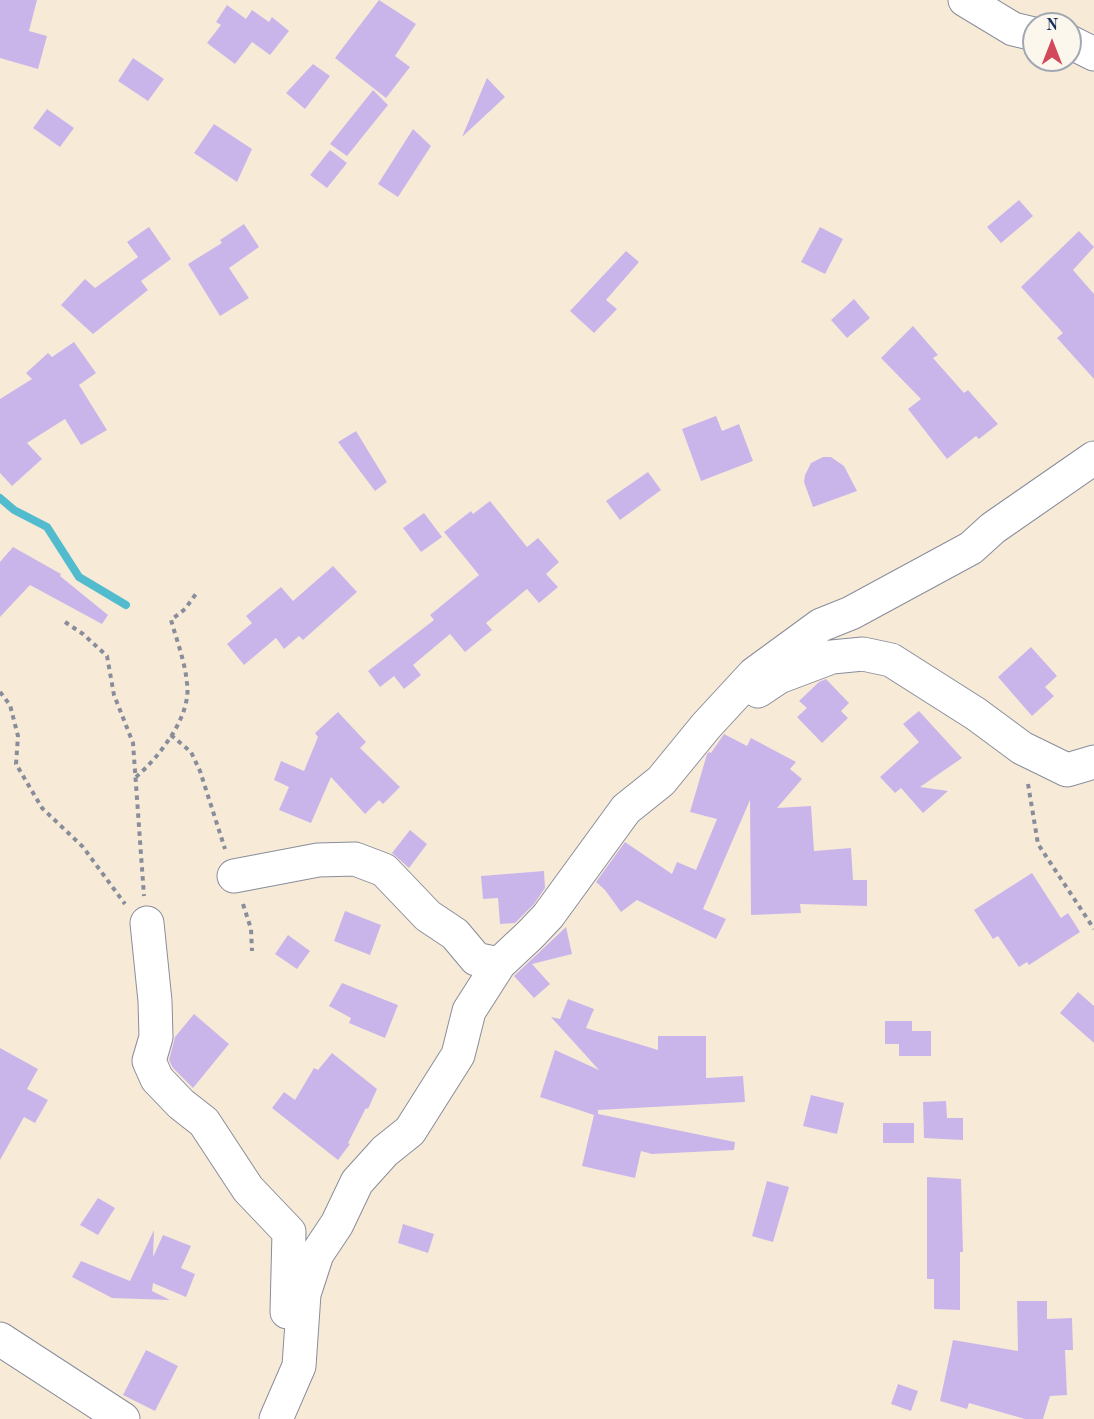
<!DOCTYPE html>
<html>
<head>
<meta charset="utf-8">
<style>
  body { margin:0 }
  #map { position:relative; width:1094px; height:1419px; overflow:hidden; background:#f7ebd8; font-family:"Old Standard TT",serif }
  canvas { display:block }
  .north { position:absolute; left:1022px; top:12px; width:60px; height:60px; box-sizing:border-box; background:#fbf7ec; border:2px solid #a1a7b3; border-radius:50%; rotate:0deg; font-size:16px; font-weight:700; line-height:24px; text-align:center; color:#1b2f5e }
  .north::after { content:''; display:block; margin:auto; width:21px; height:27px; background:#d1495b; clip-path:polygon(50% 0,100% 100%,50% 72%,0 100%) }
</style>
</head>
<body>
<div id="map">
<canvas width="1094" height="1419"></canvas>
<div class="north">N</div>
</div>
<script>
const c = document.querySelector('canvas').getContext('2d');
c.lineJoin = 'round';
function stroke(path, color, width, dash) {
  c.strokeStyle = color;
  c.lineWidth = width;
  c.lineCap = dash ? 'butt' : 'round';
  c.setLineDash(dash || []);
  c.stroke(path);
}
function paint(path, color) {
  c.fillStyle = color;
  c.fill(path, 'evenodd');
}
const stream = new Path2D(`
  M0 498 14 510 47 527 79 577 126 605`);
const building = new Path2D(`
  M0 0H37L29 31 47 36 38 69 0 58Z
  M379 0 416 24 395 56 410 67 386 98 335 58Z
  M227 5 246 19 252 10 269 22 272 17 289 31 270 55 252 42 235 64 207 43 221 25 216 22Z
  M133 58 164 79 148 101 118 81Z
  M313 64 330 76 305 109 286 93Z
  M487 78 505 97 462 137Z
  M373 90 388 105 347 156 330 144Z
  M47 109 74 128 60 147 33 128Z
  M214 124 252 149 237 182 194 153Z
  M413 129 431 146 398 197 378 184Z
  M330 150 347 163 327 188 310 175Z
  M1019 200 1033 216 1001 243 987 227Z
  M244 224 259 247 229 268 249 298 220 316 188 264 222 243 220 240Z
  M149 227 171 259 141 281 148 290 93 334 61 305 85 279 95 288 138 257 127 242Z
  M820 227 843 239 825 274 801 262Z
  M1079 231 1094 247 1073 270 1094 294V379L1057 338 1063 333 1021 287Z
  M626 251 639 262 606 300 617 309 594 333 570 311Z
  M854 299 870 318 847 338 831 320Z
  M913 326 938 355 933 358 964 393 968 390 998 424 979 439 976 436 947 459 908 409 921 399 881 358Z
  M74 342 96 373 79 385 107 430 81 445 65 419 27 443 42 459 12 486 0 473V399L32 379 26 373 48 353 52 357Z
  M716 416 722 431 739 424 753 461 701 481 682 429Z
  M356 431 387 482 375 491 338 442Z
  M823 457H831L844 466 857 491 813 507 804 482 805 475 811 463Z
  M648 472 661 490 620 520 606 501Z
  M490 501 527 547 538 538 559 562 546 574 558 587 539 603 527 589 486 623 492 630 465 652 450 634 413 665 421 675 404 689 394 676 380 687 368 671 434 620 430 615 479 575 444 532 471 511 473 514Z
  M424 513 442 537 421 552 403 528Z
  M13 547 61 574 60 576 108 615 102 624 30 585 0 617V562Z
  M333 566 357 592 303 640 299 636 284 649 276 638 244 665 227 644 252 623 246 616 281 587 293 601Z
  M1031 647 1057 676 1045 687 1054 696 1032 716 998 677Z
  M826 679 849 703 841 711 848 718 822 743 797 717 807 708 799 701 819 682Z
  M919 711 962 758 920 787 948 791 923 813 901 788 895 793 880 777 919 742 903 724Z
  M338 712 366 742 360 748 400 787 383 804 379 800 365 814 331 777 311 823 279 810 289 787 274 780 281 761 304 771 318 737 315 733Z
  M724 734 747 746 751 738 796 762 790 769 802 779 777 808 811 806 814 851 851 848 853 880H867V906L800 904 801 913 751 915 750 800 703 909 726 919 716 939 637 900 621 912 605 890 596 882 625 842 672 874 677 862 696 870 717 819 690 812 707 754 709 752 711 753Z
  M410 830 427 844 409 868 392 853Z
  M544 871 545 888 534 904 515 923 500 924 498 898 483 899 481 876Z
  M1032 873 1061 918 1068 913 1080 932 1029 965 1027 962 1019 967 998 936 993 939 974 910Z
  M345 911 381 925 370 955 334 941Z
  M566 927 572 954 532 964 550 984 534 998 514 976Z
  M288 935 310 951 297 969 275 954Z
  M342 983 398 1005 385 1038 349 1023 351 1018 329 1006Z
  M1078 992 1094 1006V1043L1060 1013Z
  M568 999 594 1009 586 1028 658 1050V1036H706V1078L743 1076 745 1102 598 1110V1114L735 1142 734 1150 652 1154 641 1151 635 1178 582 1166 594 1115 540 1097 555 1050 599 1070 551 1017 560 1019Z
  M194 1014 229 1044 193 1088 173 1068 169 1060 175 1037Z
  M885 1021H912V1031H931V1056H899V1044H885Z
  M0 1048 38 1069 27 1089 48 1100 35 1123 24 1117 0 1160Z
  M332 1053 377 1089 368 1109 366 1108 348 1143 350 1144 338 1160 272 1108 284 1092 295 1100 314 1068 318 1070Z
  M811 1095 844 1103 837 1134 803 1126Z
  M946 1101 947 1118H963V1140L924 1138 923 1102Z
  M883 1123H914V1143H883Z
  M927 1177 961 1179 963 1252H960V1310L934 1309V1279H927Z
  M767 1181 789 1187 773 1242 752 1236Z
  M98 1198 115 1208 98 1235 80 1225Z
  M403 1224 434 1234 428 1253 398 1243Z
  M154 1230 153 1257 163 1235 191 1246 181 1268 195 1274 186 1297 153 1283 152 1291 170 1300 112 1298 72 1277 81 1261 130 1281Z
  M1017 1301H1047V1319L1072 1318 1073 1350H1065L1067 1395 1050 1396 1043 1419H1025L969 1403 967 1409 940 1401 953 1340 1018 1351Z
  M146 1350 178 1366 155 1411 123 1395Z
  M898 1384 918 1391 911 1411 891 1404Z`);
const path = new Path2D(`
  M65 622 83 634 107 656 114 695 133 743 144 896
  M0 692 10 705 18 736 16 764 42 808 83 847 125 904
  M171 735 191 752 200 771 225 849
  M136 777C159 757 192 716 187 683 185 662 177 641 171 620L185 609 198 591
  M1028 784 1038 844 1094 929
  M243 904 251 929 252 951`);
const minor = new Path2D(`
  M965 0 1013 29 1034 34
  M1070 42 1094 54
  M758 691 779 677 832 657 863 654 891 660 976 714 1022 748 1067 770 1094 762
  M234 876 318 860 355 859 384 870 428 916 455 934 476 959 499 964
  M147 923 155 1001 156 1037 149 1061 157 1079 181 1104 204 1122 248 1189 289 1232 287 1312
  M0 1339 123 1419
  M276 1419 299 1366 304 1294 317 1254 337 1224 357 1182 385 1151 410 1131 458 1055 469 1011 499 964 530 935 548 916 626 809 661 781 706 726 754 674 821 625 851 613 971 548 993 528 1094 458`);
stroke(stream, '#52bcce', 8);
paint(building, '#cab5eb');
stroke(minor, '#898d9b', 35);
stroke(path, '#898d9b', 4, [4.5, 4.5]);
stroke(minor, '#fff', 33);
</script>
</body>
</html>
